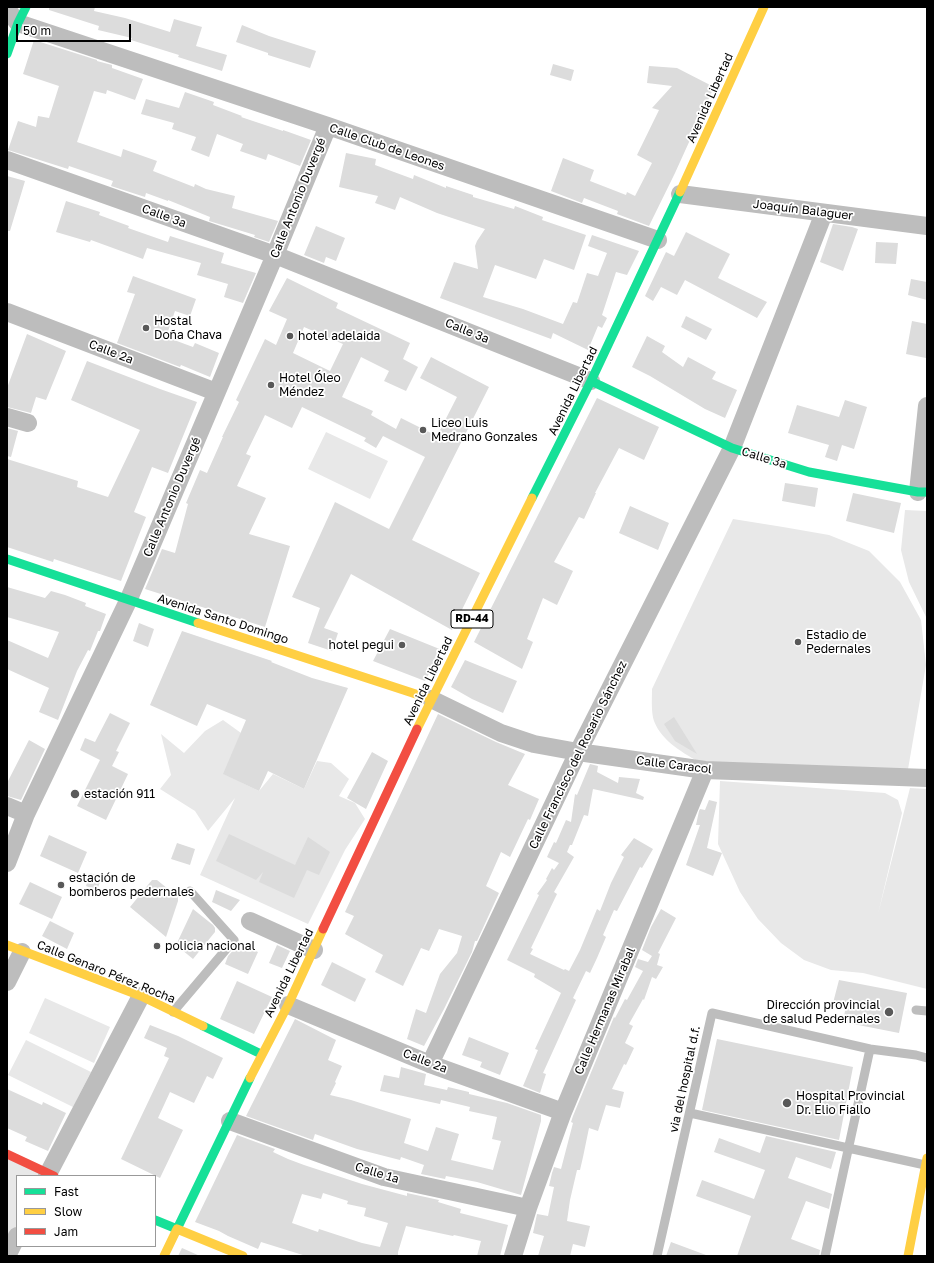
<!DOCTYPE html>
<html>
<head>
<meta charset="utf-8">
<style>
  body { margin:0 }
  #map { position:relative; width:934px; height:1263px; overflow:hidden; background:#fff; font-family:"Golos Text",sans-serif }
  canvas { display:block }
  .frame { position:absolute; inset:0; border:8px solid #000; pointer-events:none }
  .legend { position:absolute; left:16px; top:1175px; width:140px; height:72px; box-sizing:border-box; background:#fff; border:1px solid #999; margin:0; padding:5px 7px; list-style:none; font-size:12px; color:#000 }
  .legend li { display:flex; align-items:center; gap:8px; height:20px }
  .legend b { width:20px; border:1px solid #999 }
  .scale { position:absolute; left:16px; top:24px; width:115px; height:18px; box-sizing:border-box; border:2px solid #000; border-top:0; padding-left:5px; font-size:12px; line-height:14px; white-space:nowrap; color:#000; -webkit-text-stroke:3px #fff; paint-order:stroke }
</style>
</head>
<body>
<div id="map">
<canvas width="934" height="1263"></canvas>
<div class="frame"></div>
<ul class="legend">
<li><b style="height:5px;background:#16e098"></b>Fast</li>
<li><b style="height:5px;background:#ffcf43"></b>Slow</li>
<li><b style="height:5px;background:#f24e42"></b>Jam</li>
</ul>
<div class="scale">50 m</div>
</div>
<script>
const c = document.querySelector('canvas').getContext('2d');
c.lineJoin = 'round';
function paint(path, color) {
  c.fillStyle = color;
  c.fill(path, 'evenodd');
}
function stroke(path, color, width, dash) {
  c.strokeStyle = color;
  c.lineWidth = width;
  c.lineCap = dash ? 'butt' : 'round';
  c.setLineDash(dash || []);
  c.stroke(path);
}
function write(font, color, halo, rows, align = 'center') {
  c.font = font + ' "Golos Text",sans-serif';
  c.lineWidth = 3.5;
  c.setLineDash([]);
  c.textBaseline = 'middle';
  c.strokeStyle = halo;
  c.fillStyle = color;
  for (const [text, x, y, turn = 0] of rows) {
    c.save();
    c.translate(x, y);
    c.rotate((+turn || 0) * Math.PI / 180);
    c.textAlign = isNaN(turn) ? turn : align;
    if (halo) c.strokeText(text, 0, 0);
    c.fillText(text, 0, 0);
    c.restore();
  }
}
const green = new Path2D(`
  M326 432 388 461 370 499 308 469Z
  M905 510 927 511V619L909 582 901 550Z
  M733 519 783 527 829 535 869 551 900 582 921 620 926 665 907 775 702 764C684 753 662 742 654 721 651 712 652 699 652 689Z
  M223 720 241 733 224 774 259 791 273 774 304 789 317 761 331 763 349 779 339 796 355 803 365 819 345 850 308 924 200 875 235 798 208 831 195 811 160 789 171 775 161 734 184 753 205 731Z
  M720 781 885 793 898 800 902 813 878 914 910 788 927 789V989L863 973 831 970 804 960 781 943 758 919 740 892 718 844Z
  M45 998 110 1027 94 1063 29 1033Z
  M26 1040 91 1072 73 1107 8 1075Z
  M7 1156 45 1176H17V1228L7 1246Z`);
const building = new Path2D(`
  M49 7H95L94 11 125 18 170 32 174 19 202 27 196 46 227 55 222 71 178 57 179 55 131 40 132 38 98 30 99 26 49 10Z
  M242 25 269 36 316 51 310 68 268 55V53L236 42Z
  M34 40 97 60V61L112 65V68L143 79 135 100 107 90 106 94 94 91 77 142 121 157 123 149 157 161 153 171 194 187 195 184 206 189 235 196 232 208 278 221 269 242 254 237 255 235 209 221 210 217 168 200V201L146 193 145 197 111 186 113 181 69 166 68 169 8 150 18 121 36 127 38 116 49 118 59 86 23 74Z
  M553 64 574 70 571 81 550 75Z
  M649 66 677 68 714 87 675 173 649 226 617 214 618 211 584 198 582 203 551 191 563 158 594 170 590 181 626 195 627 192 635 196 652 163 637 155 659 110 652 108 672 86 647 83Z
  M185 92 214 102 213 105 242 116 241 117 283 131V130L311 140 300 166 268 154 266 160 240 151 243 144 217 134 209 157 191 150 196 137 172 129 174 123 141 114 146 99 179 108Z
  M346 153 376 159 375 165 413 179 414 175 446 188V186L473 195V197L514 209 515 206 543 217 542 220 586 235 574 270 544 259 536 279 495 265 483 297 523 309 563 324 573 302 577 303 587 273 598 276 607 253 588 246 592 235 639 251 627 275 616 272 602 315 607 318 602 328 598 326 588 350 553 333 551 339 440 298 454 262 478 269 475 246 477 241 485 229 437 213 400 197 395 210 375 203 378 196 339 187Z
  M7 176 25 181 10 231H7Z
  M66 201 100 212 99 215 129 226 128 228 168 242 170 236 224 253 221 263 256 273 243 303 224 297 228 284 197 275 201 263 147 248 143 259 91 240 90 242 56 232Z
  M833 224 852 227 858 229 843 271 820 262Z
  M316 226 345 238 336 261 326 257 324 263 304 255Z
  M686 232 730 254 718 278 767 302 757 318 685 280 677 295 661 287 653 301 645 296 666 252 674 256Z
  M876 242 898 243 896 264 875 263Z
  M133 276 196 299 190 316 175 311 166 337 193 347 195 343 219 353 210 377 181 365 180 367 117 343 135 294 127 292Z
  M287 278 338 303 336 308 410 343 403 359 418 367 406 391 384 381 389 371 361 357 342 397 373 411 371 415 396 429 401 418 437 436 457 397 420 378 431 357 489 387 412 540 480 573 452 630 351 574 324 628 338 633 332 651 308 643 320 608 292 597 335 502 389 529 425 457 383 436 376 448 364 441 366 438 302 407 292 428 265 415 246 454 251 456 237 486 266 498 249 534 290 546 265 627 145 589 162 549 175 553 188 504 186 503 200 470 207 473 223 437H222L239 402 236 400 265 339 276 345 287 319 269 311ZM304 327 343 344 330 371 293 353Z
  M911 279 927 282V300L908 295Z
  M686 316 712 329 706 340 681 327Z
  M912 321 927 324V351L926 358 906 354Z
  M27 334 66 351 46 400 36 397 31 413 7 407V388Z
  M647 336 665 346 662 352 683 367 688 357 716 372 712 379 737 390 725 418 705 409 650 376 632 367Z
  M87 361 160 389 197 402 168 473 152 467 134 512 146 517 121 581 54 559 53 562 7 547V459L78 481 77 487 108 497 140 430 71 400Z
  M597 398 659 427 644 460 619 448 595 493H596L584 519 579 517 554 562 573 571 557 605 543 598 527 639 533 642 522 669 474 642Z
  M845 400 867 407 854 449 842 445 837 461 825 457 829 445 788 433 797 405 839 417Z
  M7 428 18 431 11 457 7 456Z
  M785 483 818 488 815 507 782 501Z
  M853 493 901 503 894 533 846 521Z
  M630 506 669 523 658 550 619 533Z
  M7 587 45 598 51 591 65 595 86 603 85 606 106 614 100 631H98L90 651 88 650 77 671 58 720 39 712 49 688 7 669V640L48 658 59 632 7 617Z
  M139 623 154 629 148 647 133 641Z
  M390 629 442 650 425 681 373 661Z
  M182 631 272 661 271 662 312 678 348 688 304 789 268 771 259 791 223 774 246 720 207 704 197 726 150 705Z
  M465 660 517 681 503 713 472 699 451 687Z
  M110 713 130 723 116 751 119 752 112 766 128 774 106 820 77 806 100 760 80 750 85 738 95 742Z
  M438 714 496 742 525 754 508 785 539 799 530 820 528 819 510 857 501 852 486 886 499 893 477 941H475L472 952 444 1009 424 1046 407 1039 416 1009 426 1013 440 974 457 953 462 936 439 929 429 951 421 948 403 986 375 972 383 955 345 934 354 916 345 912Z
  M674 717 697 754 675 741 664 724Z
  M29 740 45 749 21 800 7 796V783Z
  M372 752 388 761 366 809 347 798Z
  M590 764 598 766 597 772 618 783 619 777 640 779 636 793 644 797 643 800 593 789 588 816 584 815 572 845H570L567 852 574 857 554 892 557 894 531 948 533 949 530 954 564 970 565 969 569 971 580 950 597 909 600 911 611 883 624 857 621 855 634 838 653 849 642 868 640 867 617 911 614 910 603 935 606 937 597 958 590 973 586 971 573 998 576 1000 543 1073 546 1074 540 1093 523 1086 538 1050 535 1049 561 993 534 977 535 974 507 960 539 895 537 894 547 880 546 879 552 868 554 870 559 863 547 857 554 842 556 843 566 820 571 822 575 794 577 795Z
  M709 800 717 802 707 848 722 853 713 876 686 865 700 825H696L699 811 700 809 705 810Z
  M229 834 295 865 308 837 330 852 319 875 307 870 294 898 259 882 263 872 256 880 216 861Z
  M49 835 87 852 78 873 40 856Z
  M177 843 195 849 190 865 171 859Z
  M90 873 102 877 97 890 86 886Z
  M152 880H157L178 897V901L166 937 130 907Z
  M30 882 62 897 52 919 19 904Z
  M216 890 240 900 231 911 212 902Z
  M193 909 213 925 215 928V932L193 959 176 945Z
  M661 909 676 918 658 953 660 954 657 965 663 967 656 979 652 977 644 1000 643 999 629 1024 633 1026 625 1043 634 1048 626 1065 624 1064 612 1089 624 1092 620 1108 606 1105 598 1131 589 1128 583 1157 580 1170H577L570 1200 567 1221 590 1226 585 1247 573 1244 570 1256H538L544 1236 533 1233 537 1214 548 1216 554 1187 549 1186 552 1173 554 1167 561 1169 573 1123 571 1122 573 1116 614 1017 615 1018 625 999 627 1000 643 971 635 967 638 959 648 962 652 956 642 950 651 927Z
  M50 921 74 933 67 949 42 936Z
  M239 944 258 952 248 974 225 964 228 956Z
  M277 945 290 951 282 968 269 963Z
  M332 962 366 979 355 1002 321 985Z
  M839 980 907 993 899 1033 843 1022 846 1006 833 1003Z
  M237 981 272 997 254 1034 220 1019Z
  M295 1019 336 1040 328 1060 342 1066 335 1082 336 1083 330 1095 351 1100 411 1119 404 1143 428 1151 436 1127 459 1134 451 1160 493 1170 501 1141 492 1139 497 1117 469 1111 470 1107 441 1100 440 1104 380 1091 384 1075 399 1078 401 1067 426 1074 424 1085 447 1090 448 1087 469 1092V1094L507 1103 541 1115V1121L521 1195 477 1182 446 1176 445 1179 421 1174 424 1165 401 1157 400 1160 357 1149 315 1134 313 1140 246 1116Z
  M150 1025 178 1036 223 1058 213 1079 207 1076 194 1103 170 1092 158 1118 183 1130 160 1178 121 1159 169 1058 164 1056 167 1048 144 1038Z
  M469 1037 509 1053 500 1075 480 1067 482 1062 462 1055Z
  M717 1039 853 1067 839 1140 702 1110Z
  M7 1089 42 1105 43 1102 66 1113 48 1151 25 1141 27 1137 7 1128Z
  M237 1135 275 1149 273 1152 288 1159 304 1165 362 1184 407 1196V1193L439 1200 438 1202 461 1209 460 1213 508 1225 500 1256H477L481 1241 454 1235 453 1236 406 1226 398 1252V1256H306L261 1242 258 1249 228 1236 219 1231 195 1222ZM323 1193 348 1201 347 1204 366 1208 364 1216 388 1223 380 1247 362 1243 319 1229 318 1232 292 1223 302 1194 321 1199Z
  M766 1136 836 1152 831 1169 796 1157 788 1178 832 1194 829 1209 806 1201 791 1239 820 1250 819 1256H737L751 1216 696 1196 702 1180 754 1199 765 1170 714 1152 719 1138 760 1153Z
  M671 1242 706 1255V1256H666Z
  M182 1248 200 1256H178Z`);
const lane = new Path2D(`
  M916 1010 927 1011
  M173 1012 234 940 190 891
  M870 1049 916 1055 927 1058
  M690 1113 925 1165
  M657 1256 712 1013 870 1049 825 1256`);
const street = new Path2D(`
  M7 9 18 23 328 126 658 240
  M7 160 275 255 591 381
  M680 194 927 226
  M7 312 216 392
  M7 417 28 423
  M918 492 927 406
  M431 699 501 733 534 744 578 752 705 770 927 778
  M7 806 26 814
  M7 863 26 814 128 601 275 255 328 126
  M250 921 314 950
  M7 982 22 952
  M288 1005 430 1064 563 1112
  M430 1064 578 752 732 448 824 213
  M230 1121 384 1177 528 1208
  M47 1176 141 996
  M7 1256 17 1236
  M513 1256 528 1208 563 1112 705 770`);
const fast = new Path2D(`
  M7 54 18 23 26 7
  M591 381 732 448 809 472 918 492H927
  M532 498 591 381 680 192
  M7 559 198 623
  M203 1026 261 1054
  M155 1220 177 1229 250 1078`);
const slow = new Path2D(`
  M680 192 764 7
  M198 623 431 699
  M417 729 532 498
  M7 945 141 996 203 1026
  M250 1078 288 1005 323 929
  M164 1256 177 1229 243 1256
  M908 1256 927 1158`);
const jam = new Path2D(`
  M323 929 417 729
  M7 1154 54 1176`);
const markers = [
  [146,328,4,"#595959"],
  [290,336,4,"#595959"],
  [271,385,4,"#595959"],
  [423,430,4,"#595959"],
  [798,642,4,"#595959"],
  [402,645,4,"#595959"],
  [75,794,5,"#595959"],
  [61,885,4,"#595959"],
  [157,946,4,"#595959"],
  [889,1012,5,"#595959"],
  [787,1103,5,"#595959"]
];
const shields = [
  [472,619,42]
];
const shieldNames = [
  ["RD-44",472,619]
];
const streetNames = [
  ["Avenida Libertad",710,98,-66],
  ["Calle Club de Leones",387,147,19],
  ["Calle Antonio Duvergé",298,198,-68],
  ["Joaquín Balaguer",803,210,7],
  ["Calle 3ª",164,216,20],
  ["Calle 3ª",467,331,22],
  ["Calle 2ª",111,352,21],
  ["Avenida Libertad",573,391,-64],
  ["Calle 3ª",764,458,17],
  ["Calle Antonio Duvergé",172,497,-67],
  ["Avenida Santo Domingo",223,619,18],
  ["Avenida Libertad",428,681,-64],
  ["Calle Francisco del Rosario Sánchez",578,755,-64],
  ["Calle Caracol",674,765,7],
  ["Calle Genaro Pérez Rocha",106,972,22],
  ["Avenida Libertad",289,973,-64],
  ["Calle Hermanas Mirabal",605,1011,-67],
  ["Calle 2ª",425,1061,21],
  ["via del hospital d.f.",685,1079,-78],
  ["Calle 1ª",377,1173,17]
];
const poiNames = [
  ["Hostal",154,321],
  ["Doña Chava",154,335],
  ["hotel adelaida",298,336],
  ["Hotel Óleo",279,378],
  ["Méndez",279,392],
  ["Liceo Luis",431,423],
  ["Medrano Gonzales",431,437],
  ["Estadio de",806,635],
  ["Pedernales",806,649],
  ["hotel pegui",394,645,"right"],
  ["estación 911",84,794],
  ["estación de",69,878],
  ["bomberos pedernales",69,892],
  ["policia nacional",165,946],
  ["Dirección provincial",880,1005,"right"],
  ["de salud Pedernales",880,1019,"right"],
  ["Hospital Provincial",796,1096],
  ["Dr. Elio Fiallo",796,1110]
];
paint(green, '#e8e8e8');
paint(building, '#dcdcdc');
stroke(lane, '#bdbdbd', 9);
stroke(street, '#bdbdbd', 18);
stroke(fast, '#16e098', 9);
stroke(slow, '#ffcf43', 9);
stroke(jam, '#f24e42', 9);
for (const [x, y, r, color] of markers) {
  const dot = new Path2D();
  dot.arc(x, y, r, 0, 2 * Math.PI);
  c.fillStyle = color;
  c.fill(dot);
  stroke(dot, '#fff', 1.5);
}
for (const [x, y, w] of shields) {
  const box = new Path2D();
  box.roundRect(x - w / 2, y - 9, w, 18, 3);
  c.fillStyle = '#fff';
  c.fill(box);
  stroke(box, '#000', 1);
}
write('bold 11px', '#000', null, shieldNames);
write('12px', '#000', '#fff', streetNames);
write('12px', '#000', '#fff', poiNames, 'left');
</script>
</body>
</html>
